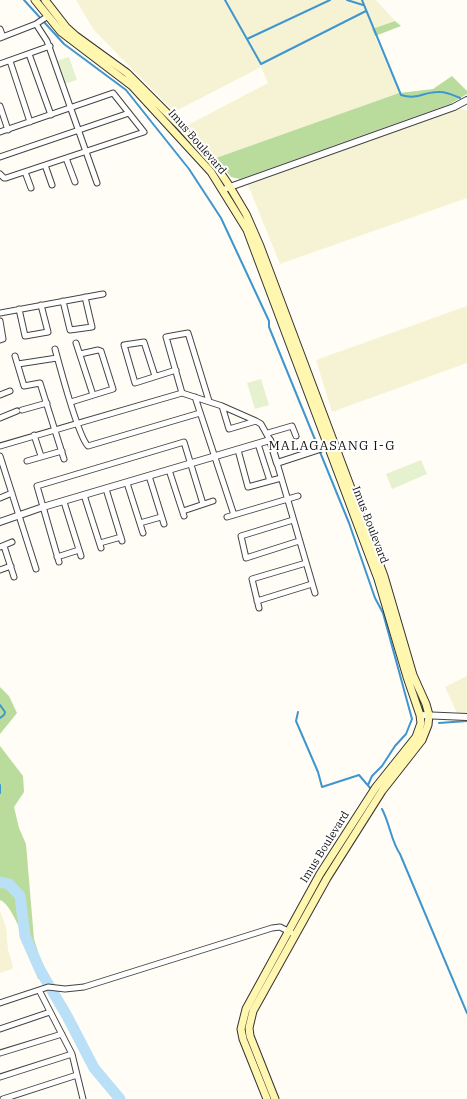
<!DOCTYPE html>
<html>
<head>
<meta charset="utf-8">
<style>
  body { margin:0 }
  canvas { display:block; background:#fffdf5 }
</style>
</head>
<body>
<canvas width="467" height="1099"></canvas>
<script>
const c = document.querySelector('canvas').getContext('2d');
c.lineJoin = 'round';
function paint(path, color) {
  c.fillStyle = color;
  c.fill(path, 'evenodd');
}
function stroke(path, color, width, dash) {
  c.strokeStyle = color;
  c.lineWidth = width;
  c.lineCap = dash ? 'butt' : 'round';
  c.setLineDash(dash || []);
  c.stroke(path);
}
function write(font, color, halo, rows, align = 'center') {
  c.font = font + ' "IBM Plex Serif",serif';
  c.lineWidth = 4;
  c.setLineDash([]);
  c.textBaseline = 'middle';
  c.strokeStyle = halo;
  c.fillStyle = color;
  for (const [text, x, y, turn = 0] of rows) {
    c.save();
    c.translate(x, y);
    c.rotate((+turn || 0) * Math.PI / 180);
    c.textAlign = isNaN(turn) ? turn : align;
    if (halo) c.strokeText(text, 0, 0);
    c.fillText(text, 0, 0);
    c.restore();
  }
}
const farmland = new Path2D(`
  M76 0H376L395 21 372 29 399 93 216 158 188 125 268 83 261 67 174 112 93 29Z
  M459 108 467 111V198L280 264 248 185Z
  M467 306V363L332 412 316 360Z
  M467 676V713H457L445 687Z
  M0 911 6 927 8 950 13 966 12 969 0 973Z`);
const forest = new Path2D(`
  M395 21 401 26 375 36 372 29Z
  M452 76 467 91V94L450 104 240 179 231 177 216 158 399 93 433 89Z
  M0 687 9 696 17 713 0 734Z
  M0 746 23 776 24 792 14 807 19 828 26 844 34 939 40 958 50 978 43 980 38 979C32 963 15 905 0 900Z`);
const pitch = new Path2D(`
  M69 57 77 80 64 84 56 61Z
  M261 379 269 405 255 409 247 383Z
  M421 460 427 474 392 489 386 474Z`);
const stream = new Path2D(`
  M24 0 64 44 126 90 189 169 221 218 269 321V327L316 442
  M225 0 261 64 366 11
  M347 0 363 5
  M362 0 401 95C418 100 423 92 438 92 446 91 453 95 460 98
  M247 39 330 0
  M320 452 349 523 375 598 383 613 412 719 406 734 395 746 382 766 372 776 368 785
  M0 705 5 712 4 715 0 718
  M298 712 296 721 318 772 322 787 359 775 371 789
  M439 723 467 721
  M0 785V793
  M382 809C390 824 391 841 400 854L467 1013`);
const river = new Path2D(`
  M0 882 9 884 20 896 25 936 40 970 67 1016 94 1068 120 1099`);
const minor = new Path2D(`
  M36 24 48 16
  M0 29 3 37
  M0 38 36 24 47 41 97 183
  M29 54 51 115
  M10 61 30 122
  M0 64 50 46
  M0 106 8 130
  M0 132 113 93 144 132 6 178H4L0 174
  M0 157 129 113
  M66 158 75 182
  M45 165 52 185
  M25 172 31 188
  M63 301 70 330 92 327 85 297
  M19 309 25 336 48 332 41 305
  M0 313 103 294
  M0 321 3 339 0 340
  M76 343 93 395
  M55 349C60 367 78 437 88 446L200 413
  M15 356 24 386 40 383 64 459
  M18 364 57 358
  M155 376 144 342 124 345 135 383 176 370
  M182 393 166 337 188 333 209 401
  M0 395 10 391
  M195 397 234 515
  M71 402 113 389 101 351 98 350 80 354
  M222 406 229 429 256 421
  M22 410 47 403
  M0 418 17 411
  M268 433 292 426 296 436
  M34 435 41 456
  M258 444 270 481
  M0 446 182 393 222 406 256 421 261 424 270 440
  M238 450 248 487 281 478
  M0 456 36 569
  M27 461 62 451
  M277 463 315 593
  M169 470 184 516
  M149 476 164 524
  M127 483 143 533
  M106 489 122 541
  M84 495 101 548
  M0 498 12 493
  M64 502 81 556
  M183 511 213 501
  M227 517 298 496
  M293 520 241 536 246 558 299 541
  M140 523 161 517
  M100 543 121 537
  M4 546 14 577
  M0 547 12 542
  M57 557 79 550
  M59 562 37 486 184 442 203 504
  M0 570 11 566
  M257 601 312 584
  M259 608 252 579 306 563
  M39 990 72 1054 83 1099
  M0 1003 48 987 65 989 84 987 272 928 280 927 292 933
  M0 1029 50 1012
  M0 1053 62 1034
  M0 1077 72 1054
  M3 1099 77 1075`);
const tertiary = new Path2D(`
  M227 188 454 107 467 100
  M0 522 43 507 270 440 277 463 332 445
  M420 715 467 717`);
const secondary = new Path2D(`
  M35 0 61 32 132 86 211 172 247 230 378 579 407 677 420 715 421 723 416 737 376 787 320 874 246 1009 241 1029 243 1039 267 1099
  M45 0 66 27 76 36 127 73 180 126 218 169 230 187 246 214 260 246 384 576 413 675 426 704 429 715 428 725 422 740 382 791 327 878 253 1011 249 1028 250 1036 275 1099`);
const streetNames = [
  ["Imus Boulevard",197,142,49],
  ["Imus Boulevard",370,525,69],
  ["Imus Boulevard",325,847,-58]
];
const quarterNames = [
  ["MALAGASANG I-G",332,446]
];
paint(farmland, '#f6f3d4');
paint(forest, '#b9dc9c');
paint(pitch, '#e6f2cf');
stroke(stream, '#3f96cf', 2);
stroke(river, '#b9e0f7', 11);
stroke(minor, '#444', 7);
stroke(tertiary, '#444', 8);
stroke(secondary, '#333', 9);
stroke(minor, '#fff', 5);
stroke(tertiary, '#fff', 6);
stroke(secondary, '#fff6b0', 7);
write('11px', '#111', '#fff', streetNames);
c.letterSpacing = '1px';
write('13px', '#111', '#fff', quarterNames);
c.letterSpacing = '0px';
</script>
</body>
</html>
